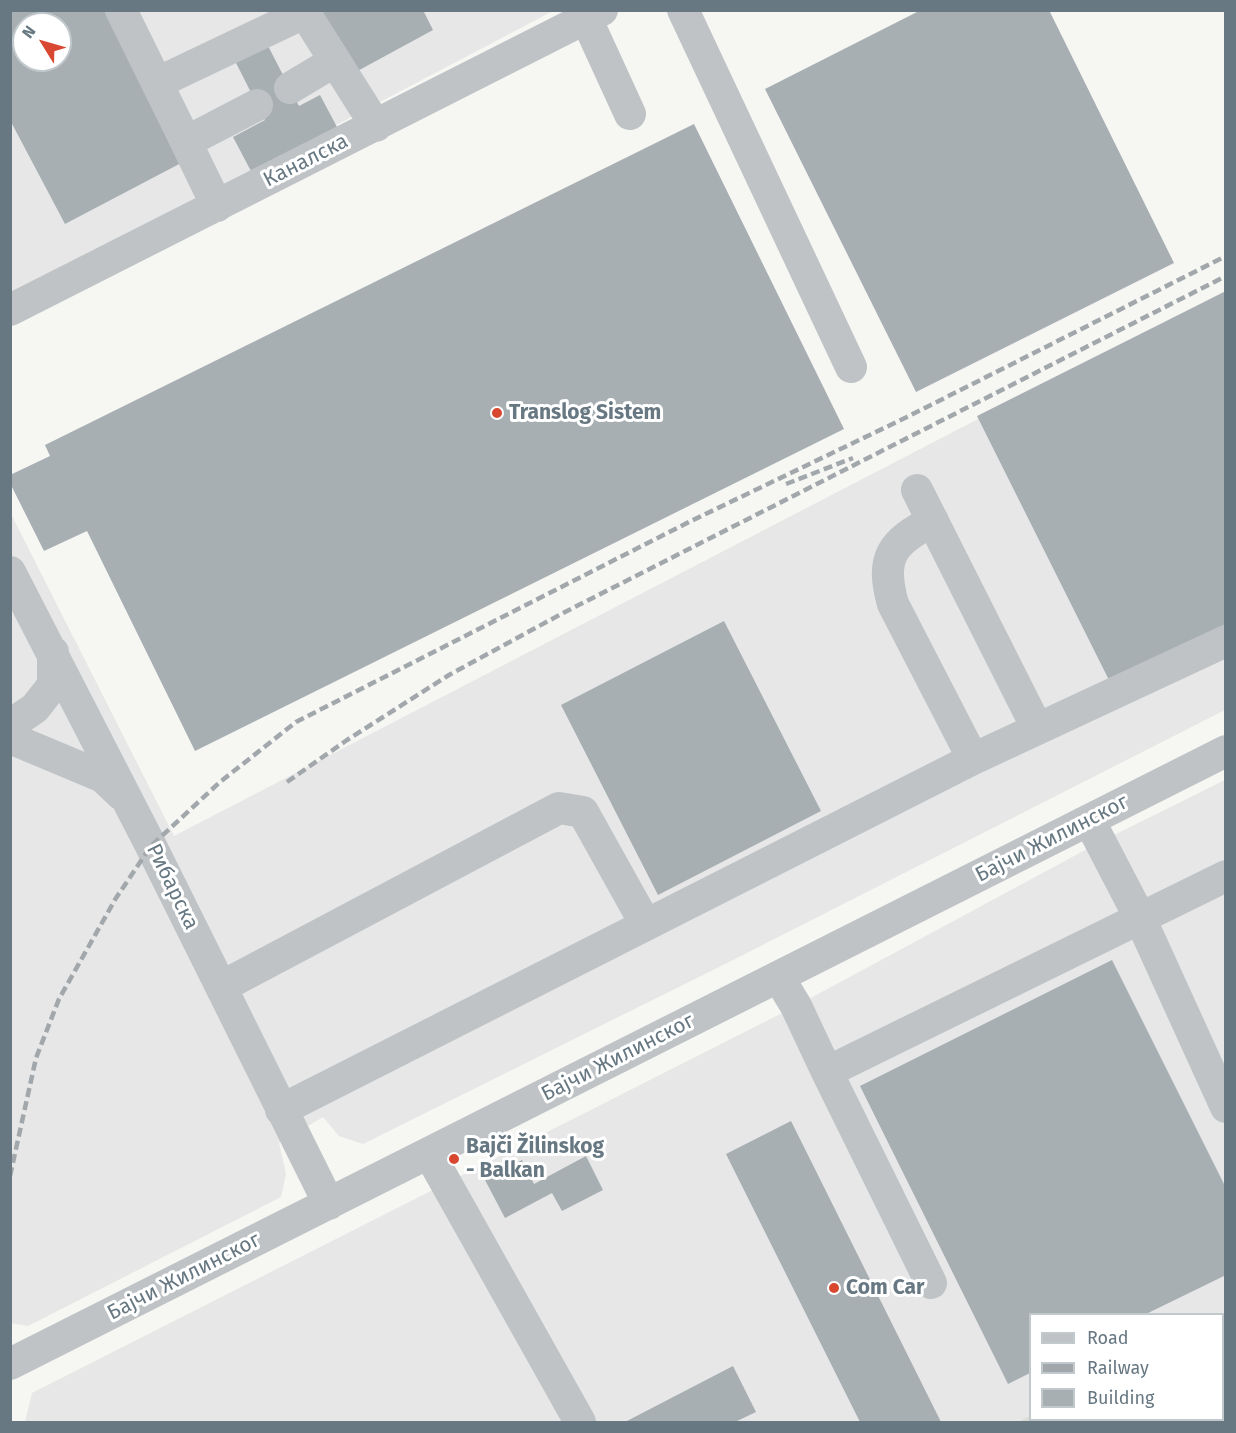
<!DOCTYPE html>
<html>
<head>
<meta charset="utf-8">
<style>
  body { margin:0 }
  #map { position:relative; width:1236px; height:1433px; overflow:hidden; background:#f6f6f3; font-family:"Fira Sans",sans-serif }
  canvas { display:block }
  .frame { position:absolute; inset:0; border:12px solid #677882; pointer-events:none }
  .legend { position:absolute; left:1029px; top:1313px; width:195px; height:108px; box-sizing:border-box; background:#fff; border:2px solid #c2c9cd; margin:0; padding:8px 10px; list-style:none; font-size:18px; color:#677882 }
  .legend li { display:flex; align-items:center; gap:12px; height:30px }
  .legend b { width:30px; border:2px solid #c2c9cd }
  .north { position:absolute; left:12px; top:12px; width:60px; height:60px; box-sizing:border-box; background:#fff; border:2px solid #c2c9cd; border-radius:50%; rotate:307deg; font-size:16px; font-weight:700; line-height:24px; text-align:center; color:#677882 }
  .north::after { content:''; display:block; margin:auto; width:21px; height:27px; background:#d84830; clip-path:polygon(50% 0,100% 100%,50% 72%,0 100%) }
</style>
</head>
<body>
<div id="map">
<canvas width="1236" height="1433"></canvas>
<div class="frame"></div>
<ul class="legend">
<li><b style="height:8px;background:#bfc3c6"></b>Road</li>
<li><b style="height:8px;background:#a1a7ab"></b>Railway</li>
<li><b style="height:16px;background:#a7afb3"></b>Building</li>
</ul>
<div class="north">N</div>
</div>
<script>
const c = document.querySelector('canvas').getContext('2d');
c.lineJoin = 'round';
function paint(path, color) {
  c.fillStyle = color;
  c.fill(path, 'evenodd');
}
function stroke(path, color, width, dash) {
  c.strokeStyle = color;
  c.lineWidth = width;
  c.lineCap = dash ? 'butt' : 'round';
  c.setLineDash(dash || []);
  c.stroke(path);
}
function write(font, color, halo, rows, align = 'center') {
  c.font = font + ' "Fira Sans",sans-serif';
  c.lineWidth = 6;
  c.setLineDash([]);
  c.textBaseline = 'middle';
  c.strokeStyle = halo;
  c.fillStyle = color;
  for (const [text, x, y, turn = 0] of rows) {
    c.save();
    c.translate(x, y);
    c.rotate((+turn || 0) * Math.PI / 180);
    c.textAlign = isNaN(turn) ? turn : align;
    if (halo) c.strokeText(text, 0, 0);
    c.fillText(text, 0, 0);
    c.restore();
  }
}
const built = new Path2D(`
  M11 11H553L11 296ZM24 24H60V60H24Z
  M1225 291V710L733 960 363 1144 339 1136 323 1117 279 1143 286 1174 281 1197 28 1326 10 1323V512L174 836Z
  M1225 780V1317L1223 1318 1222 1314H1030V1416L1018 1422H25L32 1393 796 1006 1100 842Z`);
const green = new Path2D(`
  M1225 1317V1422H1018L1030 1416V1420H1222V1318Z`);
const building = new Path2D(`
  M10 10H104L183 162 65 224 10 120ZM24 24H60V60H24Z
  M318 10H423L433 30 352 74Z
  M921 10H1049L1174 263 916 392 765 89Z
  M266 42 299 106 320 95 337 127 252 173 233 137 265 120 234 59Z
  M694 124 844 429 195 751 87 531 44 551 10 483V475L50 456 45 445Z
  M1226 291V624L1110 682 977 416Z
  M724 621 821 811 658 895 561 705Z
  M1112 960 1226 1188V1275L1146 1314H1030V1373L1008 1384 860 1086Z
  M791 1121 941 1422H860L726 1154Z
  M586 1156 603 1190 562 1211 552 1193 505 1218 485 1180 522 1160 534 1184Z
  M733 1366 756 1412 735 1422H625Z`);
const minor = new Path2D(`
  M121 10 186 142
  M303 10 376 126
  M683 10 851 367
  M586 18 630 114
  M157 83 304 13
  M290 88 335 61
  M217 206 186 142 257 105
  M10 310 602 10
  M917 490 1037 728
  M933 521C891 542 880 558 893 604L973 759
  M10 572 151 846 329 1204
  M10 725 35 708 53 685V652
  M10 738 103 777 121 794
  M1089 820 1140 918 1226 1107
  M779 978 796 1006 827 1072
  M221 987 559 808 583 812 646 925
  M281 1110 973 759 1226 641
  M429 1153 580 1422
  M931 1283 827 1072 1226 876
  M10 1364 1226 751`);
const rail = new Path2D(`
  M786 484 853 458
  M287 782 347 740 449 675 563 613 1226 276
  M10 1176 36 1058 59 999 116 898 151 846 220 782 296 722 691 521 907 417 1226 256`);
const markers = [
  [497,413,6,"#d84830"],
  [454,1159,6,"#d84830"],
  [834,1288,6,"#d84830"]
];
const streetNames = [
  ["Каналска",306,161,-27],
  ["Бајчи Жилинског",1052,839,-27],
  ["Рибарска",172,887,64],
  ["Бајчи Жилинског",618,1058,-27],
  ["Бајчи Жилинског",184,1277,-27]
];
const poiNames = [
  ["Translog Sistem",509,413],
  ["Bajči Žilinskog",466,1147],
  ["- Balkan",466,1171],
  ["Com Car",846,1288]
];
paint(built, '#e6e7e6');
paint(green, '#d8dcd4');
paint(building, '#a7afb3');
stroke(minor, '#bfc3c6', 32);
stroke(rail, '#a1a7ab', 4.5, [9, 4.5]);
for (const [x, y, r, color] of markers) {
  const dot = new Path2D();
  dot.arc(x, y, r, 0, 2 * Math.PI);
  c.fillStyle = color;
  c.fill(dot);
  stroke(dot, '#fff', 2);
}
write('21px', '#677882', '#fff', streetNames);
write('bold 21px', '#677882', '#fff', poiNames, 'left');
</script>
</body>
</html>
